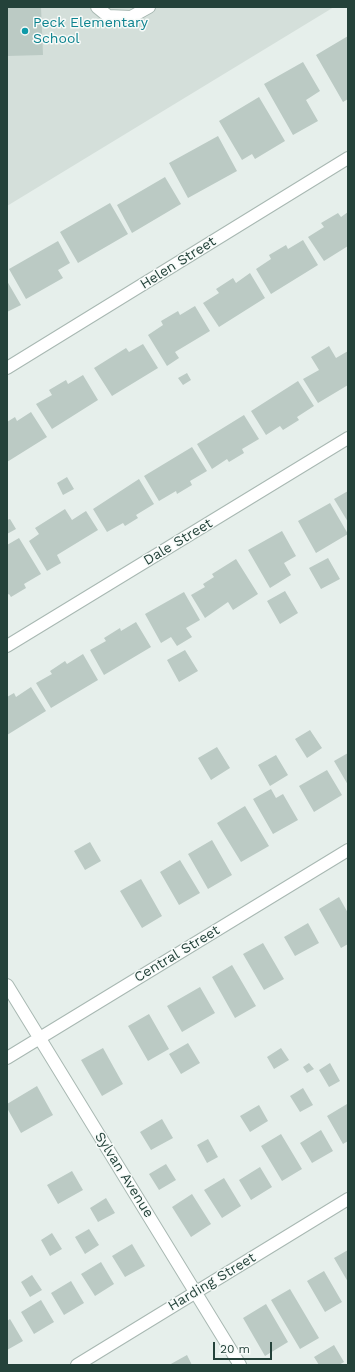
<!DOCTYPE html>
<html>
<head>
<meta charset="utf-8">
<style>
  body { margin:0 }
  #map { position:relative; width:355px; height:1372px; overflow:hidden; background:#e6efeb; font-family:"Work Sans",sans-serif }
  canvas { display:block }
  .frame { position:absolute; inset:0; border:8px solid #24423a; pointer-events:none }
  .scale { position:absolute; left:213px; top:1342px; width:59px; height:18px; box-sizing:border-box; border:2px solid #24423a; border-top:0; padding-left:5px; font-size:12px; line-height:14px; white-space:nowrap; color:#24423a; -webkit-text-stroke:3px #f7fbf9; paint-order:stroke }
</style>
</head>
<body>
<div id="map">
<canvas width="355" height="1372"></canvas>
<div class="frame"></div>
<div class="scale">20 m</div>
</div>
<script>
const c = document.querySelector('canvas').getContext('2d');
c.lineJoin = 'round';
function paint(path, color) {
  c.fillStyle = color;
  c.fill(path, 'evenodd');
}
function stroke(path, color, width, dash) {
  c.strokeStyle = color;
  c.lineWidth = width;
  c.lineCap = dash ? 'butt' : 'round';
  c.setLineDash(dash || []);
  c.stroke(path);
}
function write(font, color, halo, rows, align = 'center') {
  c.font = font + ' "Work Sans",sans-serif';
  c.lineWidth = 3;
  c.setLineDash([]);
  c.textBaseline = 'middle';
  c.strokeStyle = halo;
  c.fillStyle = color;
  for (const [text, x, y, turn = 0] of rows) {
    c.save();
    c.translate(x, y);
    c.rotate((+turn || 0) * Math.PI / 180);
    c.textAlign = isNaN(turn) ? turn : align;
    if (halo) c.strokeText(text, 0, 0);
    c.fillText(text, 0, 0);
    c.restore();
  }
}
const built = new Path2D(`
  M7 7H334L7 206Z`);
const building = new Path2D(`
  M7 7H41L43 55 7 56Z
  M348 36V99L343 102 316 55Z
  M303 62 320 91 306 100 318 121 293 135 264 84Z
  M259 97 285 141 255 159 252 154 242 160 219 121Z
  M218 136 237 171 188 198 169 163Z
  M165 177 181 204 132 233 117 205Z
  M110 203 128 234 78 263 60 232Z
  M348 212V246L324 261 308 237 324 227 321 223 338 213 341 217Z
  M303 240 318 265 271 294 256 269 271 259 269 255 286 245 288 249Z
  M58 241 70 263 58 270 63 278 26 299 9 269Z
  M250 273 265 298 219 327 203 303 219 293 216 289 233 278 236 283Z
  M7 281 21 305 7 312Z
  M195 306 210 331 175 352 179 358 167 366 148 335 163 325 161 321 178 311 180 315Z
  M143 344 158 368 112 396 94 368 126 348 129 352Z
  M329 346 336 358 348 351V385L318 403 303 379 319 370 311 357Z
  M187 373 191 380 183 385 178 378Z
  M83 375 98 400 52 429 36 404 52 395 49 390 66 380 68 384Z
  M298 381 314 406 297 417 299 420 283 430 280 426 266 435 251 411Z
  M31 412 47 437 7 462V422L15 417 17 421Z
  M244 415 259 439 242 449 244 453 229 462 227 459 212 469 197 444Z
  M192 447 207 471 190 481 192 485 177 494 176 491 159 501 144 476Z
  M67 477 74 489 63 495 57 483Z
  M139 479 154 504 136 515 138 518 125 526 123 523 107 532 93 509Z
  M348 491V522L334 499Z
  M330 503 348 534 316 553 298 521Z
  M65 509 72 520 86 511 98 530 57 555 61 563 47 571 29 541 39 534 35 528Z
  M10 519 16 529 7 534V520Z
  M282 531 296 556 284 563 291 575 270 588 248 550Z
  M19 538 41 574 24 584 26 588 11 597 9 594 7 595V561L8 560 7 545Z
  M328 558 340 579 321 589 309 568Z
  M236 559 258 594 233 610 228 602 205 618 191 595 205 587 203 584 214 577 212 574Z
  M285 591 298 613 280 624 267 601Z
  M184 592 200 620 186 628 192 637 177 646 171 637 161 643 145 614Z
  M136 622 151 647 104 675 90 650 106 641 104 638 120 628 121 631Z
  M185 650 198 671 179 682 167 660Z
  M83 654 98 680 51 708 36 683 52 674 50 671 65 661 67 664Z
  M31 687 46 711 7 735V697L14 693 16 697Z
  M310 730 322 748 307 758 295 739Z
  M217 747 230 768 211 780 198 758Z
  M348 753V785L334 761Z
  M276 755 288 775 270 786 258 765Z
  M327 770 342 795 314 812 299 786Z
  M271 789 276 798 283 794 298 820 273 834 253 799Z
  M245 806 269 846 241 862 217 823Z
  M212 840 232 875 208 889 188 854Z
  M90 842 101 861 85 870 74 851Z
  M180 860 200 893 179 905 160 872Z
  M141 879 162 916 142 928 120 891Z
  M339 897 348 913V944L341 948 319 909Z
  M308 923 319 943 295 956 284 937Z
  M263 943 284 979 264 990 243 954Z
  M232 965 256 1006 235 1018 212 977Z
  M200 987 215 1013 182 1032 167 1006Z
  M149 1014 169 1049 148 1061 128 1026Z
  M188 1043 200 1063 181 1074 169 1054Z
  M103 1048 123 1084 102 1096 81 1060Z
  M281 1048 289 1060 274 1069 267 1057Z
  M309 1063 314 1069 307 1073 303 1067Z
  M330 1063 340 1081 329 1087 319 1070Z
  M37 1086 53 1115 21 1133 7 1108V1104Z
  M303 1088 313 1105 300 1112 290 1096Z
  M347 1104 348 1141 343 1144 327 1116Z
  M259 1105 268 1121 250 1132 240 1116Z
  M162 1119 173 1138 151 1150 140 1132Z
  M321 1130 333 1151 312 1163 300 1143Z
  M281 1134 302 1169 282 1181 261 1146Z
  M208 1139 218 1157 207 1163 197 1145Z
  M166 1164 176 1180 159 1190 149 1174Z
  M260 1167 272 1187 251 1200 239 1180Z
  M72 1171 83 1190 58 1204 47 1185Z
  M224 1178 241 1206 222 1218 204 1190Z
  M192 1194 211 1224 191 1237 172 1207Z
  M106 1198 115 1213 98 1222 90 1208Z
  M89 1229 99 1245 85 1254 75 1237Z
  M52 1233 62 1249 50 1256 41 1240Z
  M132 1244 145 1266 125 1277 112 1256Z
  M348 1250V1282L334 1258Z
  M101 1262 114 1284 95 1296 81 1274Z
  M324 1271 342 1302 325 1312 307 1281Z
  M32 1275 42 1290 30 1297 21 1282Z
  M71 1281 84 1303 64 1315 51 1293Z
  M290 1289 319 1338 300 1349 271 1300Z
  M41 1300 54 1322 34 1334 21 1312Z
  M266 1304 288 1342 265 1356 243 1318Z
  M10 1319 23 1341 7 1350V1321Z
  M334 1345 344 1362 339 1365H319L314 1357Z
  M187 1355 192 1365H169Z`);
const minor = new Path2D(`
  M97 7 108 16 131 17 149 7
  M7 368 348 158
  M7 646 348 438
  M7 985 240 1365
  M7 1058 348 850
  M77 1365 348 1199`);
const markers = [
  [25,31,4,"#0f9aa8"]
];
const cultureNames = [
  ["Peck Elementary",33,23],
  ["School",33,39]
];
const streetNames = [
  ["Helen Street",178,263,-32],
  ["Dale Street",178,542,-31],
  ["Central Street",177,954,-31],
  ["Sylvan Avenue",124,1175,58],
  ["Harding Street",212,1282,-31]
];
paint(built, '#d4dfda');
paint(building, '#bbcac4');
stroke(minor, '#a8b8b2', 14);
stroke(minor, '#fff', 12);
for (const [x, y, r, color] of markers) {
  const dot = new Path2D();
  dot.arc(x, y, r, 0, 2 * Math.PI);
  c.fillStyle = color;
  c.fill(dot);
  stroke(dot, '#f7fbf9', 1.5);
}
write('14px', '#0d838f', '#f7fbf9', cultureNames, 'left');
write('14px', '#24423a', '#f7fbf9', streetNames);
</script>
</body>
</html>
